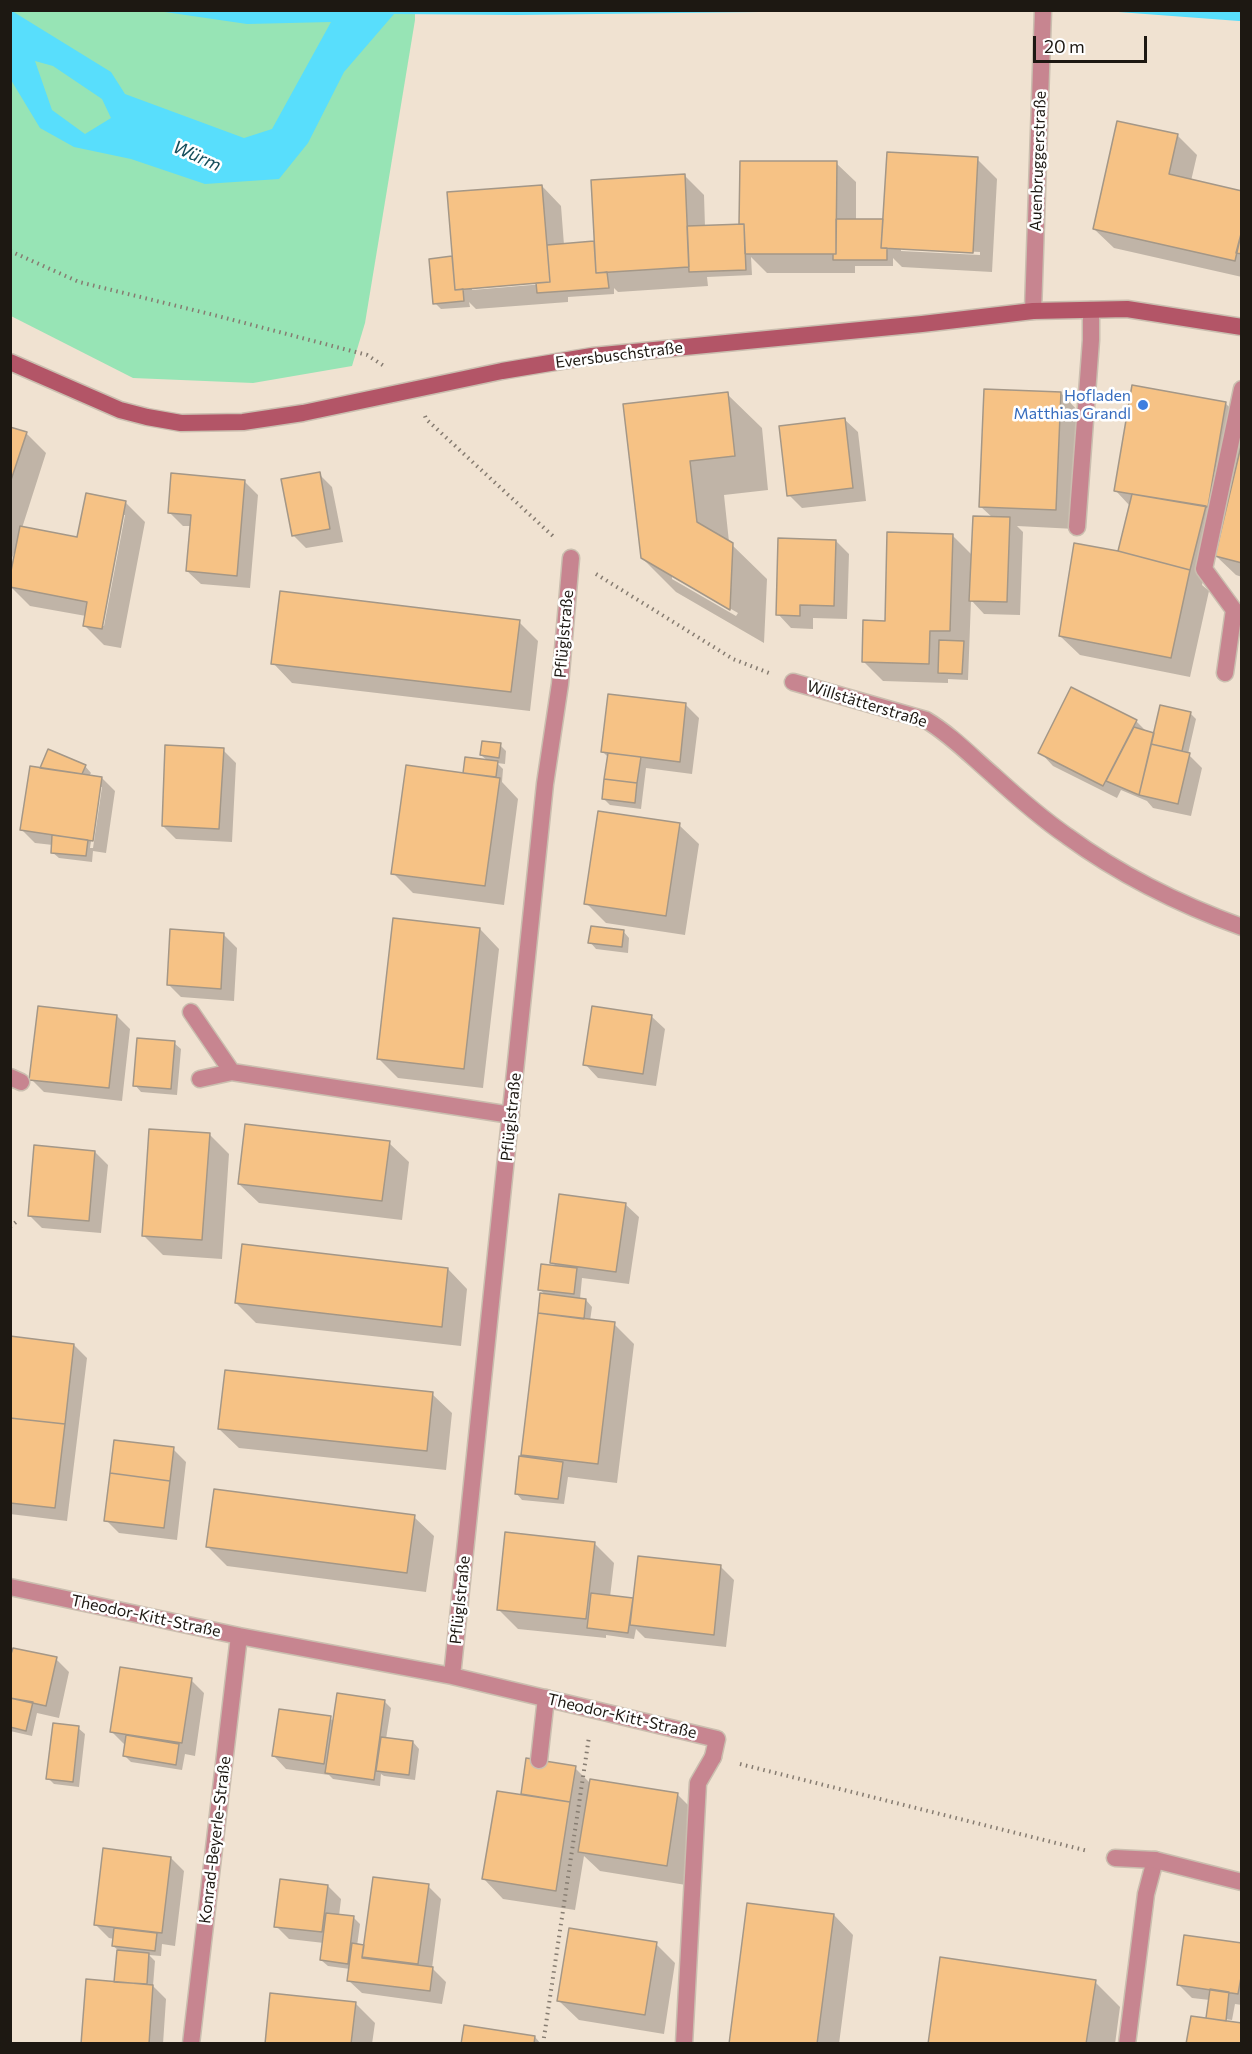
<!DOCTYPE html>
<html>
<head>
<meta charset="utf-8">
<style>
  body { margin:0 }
  #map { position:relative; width:1252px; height:2054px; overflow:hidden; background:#f0e2d1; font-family:Commissioner,sans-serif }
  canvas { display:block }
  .frame { position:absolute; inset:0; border:12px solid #1d1812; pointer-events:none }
  .scale { position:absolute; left:1033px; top:36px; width:114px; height:27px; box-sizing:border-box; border:3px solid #1d1812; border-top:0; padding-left:8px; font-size:18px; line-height:21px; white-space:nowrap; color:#1d1812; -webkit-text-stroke:4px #fff; paint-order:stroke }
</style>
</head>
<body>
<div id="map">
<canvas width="1252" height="2054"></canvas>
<div class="frame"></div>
<div class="scale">20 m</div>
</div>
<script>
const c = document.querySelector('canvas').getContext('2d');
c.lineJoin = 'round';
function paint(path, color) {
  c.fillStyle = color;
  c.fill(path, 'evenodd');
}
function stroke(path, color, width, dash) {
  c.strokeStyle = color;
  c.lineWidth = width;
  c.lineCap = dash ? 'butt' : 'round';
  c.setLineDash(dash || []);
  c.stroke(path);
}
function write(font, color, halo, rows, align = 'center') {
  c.font = font + ' Commissioner,sans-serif';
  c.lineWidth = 5;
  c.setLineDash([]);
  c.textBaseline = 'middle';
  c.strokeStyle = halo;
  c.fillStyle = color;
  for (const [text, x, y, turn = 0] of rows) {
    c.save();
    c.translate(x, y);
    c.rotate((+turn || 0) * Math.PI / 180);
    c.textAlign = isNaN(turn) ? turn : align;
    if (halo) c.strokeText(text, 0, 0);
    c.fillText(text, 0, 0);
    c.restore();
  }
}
const green = new Path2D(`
  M10 11H415V20L365 323 352 366 253 383 133 378 11 316Z`);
const water = new Path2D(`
  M12 11 111 72 125 94 244 138 272 129 331 22 247 24 158 11H840L516 15 394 14 344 72 308 143 279 179 205 184 131 159 74 147 40 128 11 80ZM35 61 53 66 102 99 111 118 85 134 52 110Z
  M1105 11H1241V21H1239Z`);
const shadow = new Path2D(`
  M1177 135 1197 155 1191 181 1242 192V277L1114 248 1094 229Z
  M977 159 997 179 992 272 902 267 893 258V266H855V273H767L751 257 752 275 707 277 708 286 618 292 614 288V294L568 297V302L476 309 469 302 470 307 441 309 435 303 430 260 454 258 542 186 561 206 564 245 594 243 596 245 685 176 704 195 705 227 743 226 740 224 836 163 856 182V220H882ZM901 248 980 252V255L901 251ZM543 281 544 284 472 290V287Z
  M1061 393 1080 413 1075 529 1017 526 1023 532 1020 615 984 614 971 600 968 680 948 679V683L883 681 863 661 886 623 953 536 973 556 993 518 980 506Z
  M727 394 762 428 768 490 724 495 729 542 767 579 764 643 676 592 642 558 625 405ZM672 575 738 613 736 616 672 579Z
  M1225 403 1242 419V577L1236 575 1216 556 1224 525 1218 524 1202 585 1209 591 1190 677 1080 655 1060 636 1119 552 1130 506 1116 491Z
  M844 419 858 432 866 501 802 508 789 495Z
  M10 428 26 433 46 453 22 528 78 539 125 502 145 522 121 648 104 645 84 625 86 616 30 606 10 586 17 550H15L10 564ZM122 515H125L104 626 101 625Z
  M319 474 332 487 343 542 306 548 293 535Z
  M245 482 258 495 250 588 201 584 187 571 192 526H183L169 512Z
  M836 541 849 554 847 619 813 618V629L791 628 778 614Z
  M519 622 538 641 530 711 292 683 273 663Z
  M686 705 699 718 692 774 646 768 641 809 610 805 603 798 609 758 602 751Z
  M1190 713 1196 719 1188 754 1202 768 1191 816 1153 808 1147 801 1121 790 1117 798 1053 766 1040 752 1136 721 1148 733 1155 735Z
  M500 745 506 751 505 764 497 763 503 769 502 782 518 799 504 905 413 893 393 873 464 774 488 761 481 755Z
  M223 750 236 763 232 842 176 839 163 826Z
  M85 766 91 773 89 776 102 778 115 791 106 853 93 851 92 862 59 858 52 852 53 845 35 843 22 830ZM99 787H102L93 848H90Z
  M679 825 699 844 685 935 606 923 586 903Z
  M480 929 499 949 483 1088 398 1078 378 1058Z
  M623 931 629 938 628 953 596 949 590 942Z
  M224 935 237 948 234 1001 181 997 168 984Z
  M117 1016 130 1029 122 1101 44 1092 31 1079Z
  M651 1016 665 1029 656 1086 598 1078 585 1064Z
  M174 1043 181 1049 177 1095 141 1092 135 1085Z
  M209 1134 229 1154 222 1259 163 1255 143 1235Z
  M389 1143 409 1162 402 1220 259 1203 239 1184Z
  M95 1152 108 1165 101 1233 42 1228 29 1215Z
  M625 1204 639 1217 629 1284 582 1278 580 1299 586 1300 592 1307 590 1321 614 1324 634 1344 617 1483 568 1477 564 1504 522 1500 516 1493 527 1459 522 1454 546 1295 540 1290 557 1267 552 1262Z
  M448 1269 467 1289 461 1346 256 1323 236 1303Z
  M10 1337 74 1345 87 1358 67 1521 10 1514Z
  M432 1394 452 1413 446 1470 239 1448 219 1429Z
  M173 1449 186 1462 177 1540 119 1533 106 1520Z
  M414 1517 434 1536 426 1592 227 1566 207 1546Z
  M594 1543 614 1563 610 1597 632 1599 634 1602 721 1567 734 1580 726 1647 645 1638 636 1629 634 1639 606 1635V1638L518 1629 498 1609Z
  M56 1659 69 1672 59 1718 37 1713 32 1736 10 1731V1664Z
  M191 1680 204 1693 195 1756 185 1754 182 1770 131 1762 125 1756V1745L112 1732Z
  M385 1702 391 1708 386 1739 413 1742 419 1749 415 1780 384 1776 381 1774 380 1786 333 1779 329 1775 286 1769 273 1755 330 1718 334 1722Z
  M78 1728 85 1734 79 1787 54 1784 48 1778Z
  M575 1768 591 1784 678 1795 697 1814 686 1885 600 1871 584 1856 575 1910 503 1899 484 1879 525 1797 522 1794Z
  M171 1858 184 1871 175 1946 162 1944 161 1956 149 1955 155 1961 153 1986 166 1999 163 2044H83L115 1983 118 1950 113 1946 114 1939 109 1938 96 1925Z
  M328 1886 341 1899 339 1916 354 1918 360 1924 357 1946 365 1947 428 1886 441 1899 432 1968 446 1982 442 2004 362 1993 348 1980 350 1969 328 1966 321 1960 324 1943 289 1939 276 1926Z
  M834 1915 853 1935 839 2044H730Z
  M656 1944 675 1963 664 2034 579 2020 559 2001Z
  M1242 1945V2005L1235 2004 1232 2020 1212 2017 1242 2025 1207 2020 1210 2000 1192 1998 1179 1985Z
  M1095 1982 1120 2007 1115 2044H929Z
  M355 2003 375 2023 372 2044H267Z
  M535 2037 541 2044H462Z`);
const building = new Path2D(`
  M1117 121 1178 134 1169 174 1242 191V230L1235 261 1093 229Z
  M887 152 978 157 973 253 881 248Z
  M740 161H837L836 254H745L744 224H739Z
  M685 174 689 267 596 273 591 180Z
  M542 185 550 282 455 290 447 192Z
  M836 219H883L881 248H887V260H833V254H836Z
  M744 224 746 270 689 272 687 226Z
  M1242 230V254L1236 253Z
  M594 241 596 273 607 272 609 288 537 293 536 283 550 282 547 245Z
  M452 256 455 290 463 289 464 301 433 304 429 259Z
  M1132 385 1226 402 1208 507 1114 491Z
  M984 389 1061 392 1056 510 979 507Z
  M728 392 735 456 690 461 697 522 733 543 730 610 641 558 623 404Z
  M845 418 853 488 787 496 779 426Z
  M10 427 27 432 10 483Z
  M1242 442V563L1215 556Z
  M320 472 330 529 292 536 281 479Z
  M171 473 245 480 237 576 186 571 191 515 168 513Z
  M86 493 126 501 102 629 83 626 87 602 10 587V576L20 526 77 537Z
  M1132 494 1206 506 1190 570 1118 551Z
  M973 516 1010 517 1007 602 969 601Z
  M887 532 953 534 950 631H930L929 664 862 662 863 620 885 621Z
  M778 538 836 540 834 606 800 605V616L776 615Z
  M1074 543 1118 551 1190 570 1171 658 1059 636Z
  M280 591 520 620 511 692 271 664Z
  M939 640 964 641 962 674 938 673Z
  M1071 687 1137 720 1103 786 1038 753Z
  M608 694 686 703 680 762 601 752Z
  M1160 705 1191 712 1182 751 1151 744Z
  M1134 727 1154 733 1139 795 1106 781Z
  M482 741 501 743 499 758 480 755Z
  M1151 744 1190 753 1178 804 1139 795Z
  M165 745 224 748 219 829 162 826Z
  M48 749 86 765 82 774 40 768Z
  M608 753 641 757 637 783 604 779Z
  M465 757 498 761 496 777 463 773Z
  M406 765 500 778 485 886 391 874Z
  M30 766 102 777 93 841 20 830Z
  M604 779 637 783 635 803 602 799Z
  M598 811 680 823 666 916 584 904Z
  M52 835 88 840 86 856 51 853Z
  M393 918 480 928 464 1069 377 1059Z
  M591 926 624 930 622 947 588 943Z
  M170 929 224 933 221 989 167 985Z
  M38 1006 117 1015 109 1088 29 1080Z
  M592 1006 652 1015 643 1074 583 1065Z
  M137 1038 175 1041 171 1089 133 1086Z
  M245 1124 390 1141 382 1201 238 1184Z
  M149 1129 210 1133 202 1240 142 1236Z
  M34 1145 95 1151 89 1221 28 1216Z
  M559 1194 626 1203 616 1272 550 1263Z
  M242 1244 448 1268 442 1327 235 1303Z
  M541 1264 577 1268 574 1294 538 1290Z
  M540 1293 586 1299 584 1319 538 1313Z
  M538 1313 615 1322 598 1464 521 1455Z
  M10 1336 74 1344 65 1424 10 1418Z
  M225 1370 433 1392 427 1451 218 1429Z
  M10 1418 65 1424 55 1508 10 1503Z
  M114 1440 174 1447 170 1481 110 1473Z
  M519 1456 563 1462 558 1499 515 1494Z
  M110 1473 170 1481 164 1528 104 1521Z
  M214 1489 415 1515 407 1573 206 1547Z
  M505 1532 595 1542 586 1619 497 1610Z
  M638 1556 721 1565 714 1635 630 1625Z
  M591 1593 633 1598 628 1633 587 1628Z
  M13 1648 57 1657 46 1706 10 1698V1657Z
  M120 1667 192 1678 182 1743 110 1732Z
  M337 1693 385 1700 374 1780 325 1773Z
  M10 1698 33 1702 26 1731 10 1727Z
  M279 1709 331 1716 324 1764 272 1756Z
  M53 1723 79 1726 73 1782 46 1779Z
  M126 1735 179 1744 176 1765 123 1756Z
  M381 1737 413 1741 409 1775 376 1771Z
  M526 1758 576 1766 570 1802 521 1794Z
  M590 1779 678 1793 667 1866 578 1852Z
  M497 1791 570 1802 556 1891 482 1879Z
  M103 1848 171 1857 162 1933 94 1925Z
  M373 1877 429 1884 418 1964 362 1957Z
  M280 1879 328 1885 322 1932 274 1927Z
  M747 1903 834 1914 817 2044H729Z
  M326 1913 354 1916 348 1964 320 1960Z
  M114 1928 157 1933 155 1951 112 1946Z
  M569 1928 657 1942 645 2015 557 2001Z
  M1184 1935 1242 1943V1972L1238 1994 1177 1985Z
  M352 1943 364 1945 362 1958 433 1967 430 1991 347 1981Z
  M117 1950 149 1953 147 1984 114 1982Z
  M940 1957 1096 1980 1086 2044H928Z
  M86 1979 153 1985 149 2044H81Z
  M1210 1989 1229 1992 1226 2021 1206 2018Z
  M270 1993 356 2002 351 2044H265Z
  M1191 2016 1242 2023V2044H1186Z
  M464 2025 535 2036 534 2044H461Z`);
const path = new Path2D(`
  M10 251 79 282 218 316 367 355 384 366
  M425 416 426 419 555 538
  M596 574 733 659 769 673
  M10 1227 16 1222
  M740 1764 1088 1851
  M543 2044 589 1737`);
const service = new Path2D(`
  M1077 527 1091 340V310
  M1225 673 1234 610 1204 569 1242 389
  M191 1012 232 1072
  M10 1077 21 1082
  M200 1079 232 1072 511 1115
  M539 1760 546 1698
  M684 2044 698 1783 713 1757
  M1127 2044 1146 1894 1155 1860`);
const minor = new Path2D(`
  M1033 311 1043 10
  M793 682 926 720C951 735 971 756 993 775 1016 796 1041 818 1067 836 1119 874 1181 905 1242 927
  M10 1587 239 1636 452 1676 717 1739 713 1757
  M452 1676 545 784 560 684 571 558
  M1115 1858 1155 1860 1242 1882
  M191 2044 239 1636`);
const secondary = new Path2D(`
  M10 362 120 410 147 417 181 423 243 422 303 413 502 371 592 356 922 324 1033 311 1127 309 1242 327`);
const markers = [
  [1143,405,6,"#3f7fe0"]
];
const streetNames = [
  ["Auenbruggerstraße",1038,161,-88],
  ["Eversbuschstraße",619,355,-7],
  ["Pflüglstraße",564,634,-85],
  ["Willstätterstraße",867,704,17],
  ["Pflüglstraße",511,1117,-84],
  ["Pflüglstraße",460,1600,-84],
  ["Theodor-Kitt-Straße",146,1616,12],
  ["Theodor-Kitt-Straße",622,1716,13],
  ["Konrad-Beyerle-Straße",215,1840,-83]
];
const shopNames = [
  ["Hofladen",1131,396],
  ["Matthias Grandl",1131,414]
];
const waterNames = [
  ["Würm",197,156,24]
];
paint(green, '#97e4b5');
paint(water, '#58defc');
paint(shadow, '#0003');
paint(building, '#f6c285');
stroke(building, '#a49787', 1.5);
stroke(service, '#cabeaf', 19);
stroke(minor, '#cabeaf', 19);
stroke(secondary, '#cabeaf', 19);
stroke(path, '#867c71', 4, [1.5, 4.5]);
stroke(service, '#c78590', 16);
stroke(minor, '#c78590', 16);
stroke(secondary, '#b35567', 16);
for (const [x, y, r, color] of markers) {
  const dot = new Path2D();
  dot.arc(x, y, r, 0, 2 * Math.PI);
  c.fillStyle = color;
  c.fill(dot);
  stroke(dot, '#fff', 2);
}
write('16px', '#1d1812', '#fff', streetNames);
write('16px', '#366cbe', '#fff', shopNames, 'right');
write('italic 18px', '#154e5b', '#fff', waterNames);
</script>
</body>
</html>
